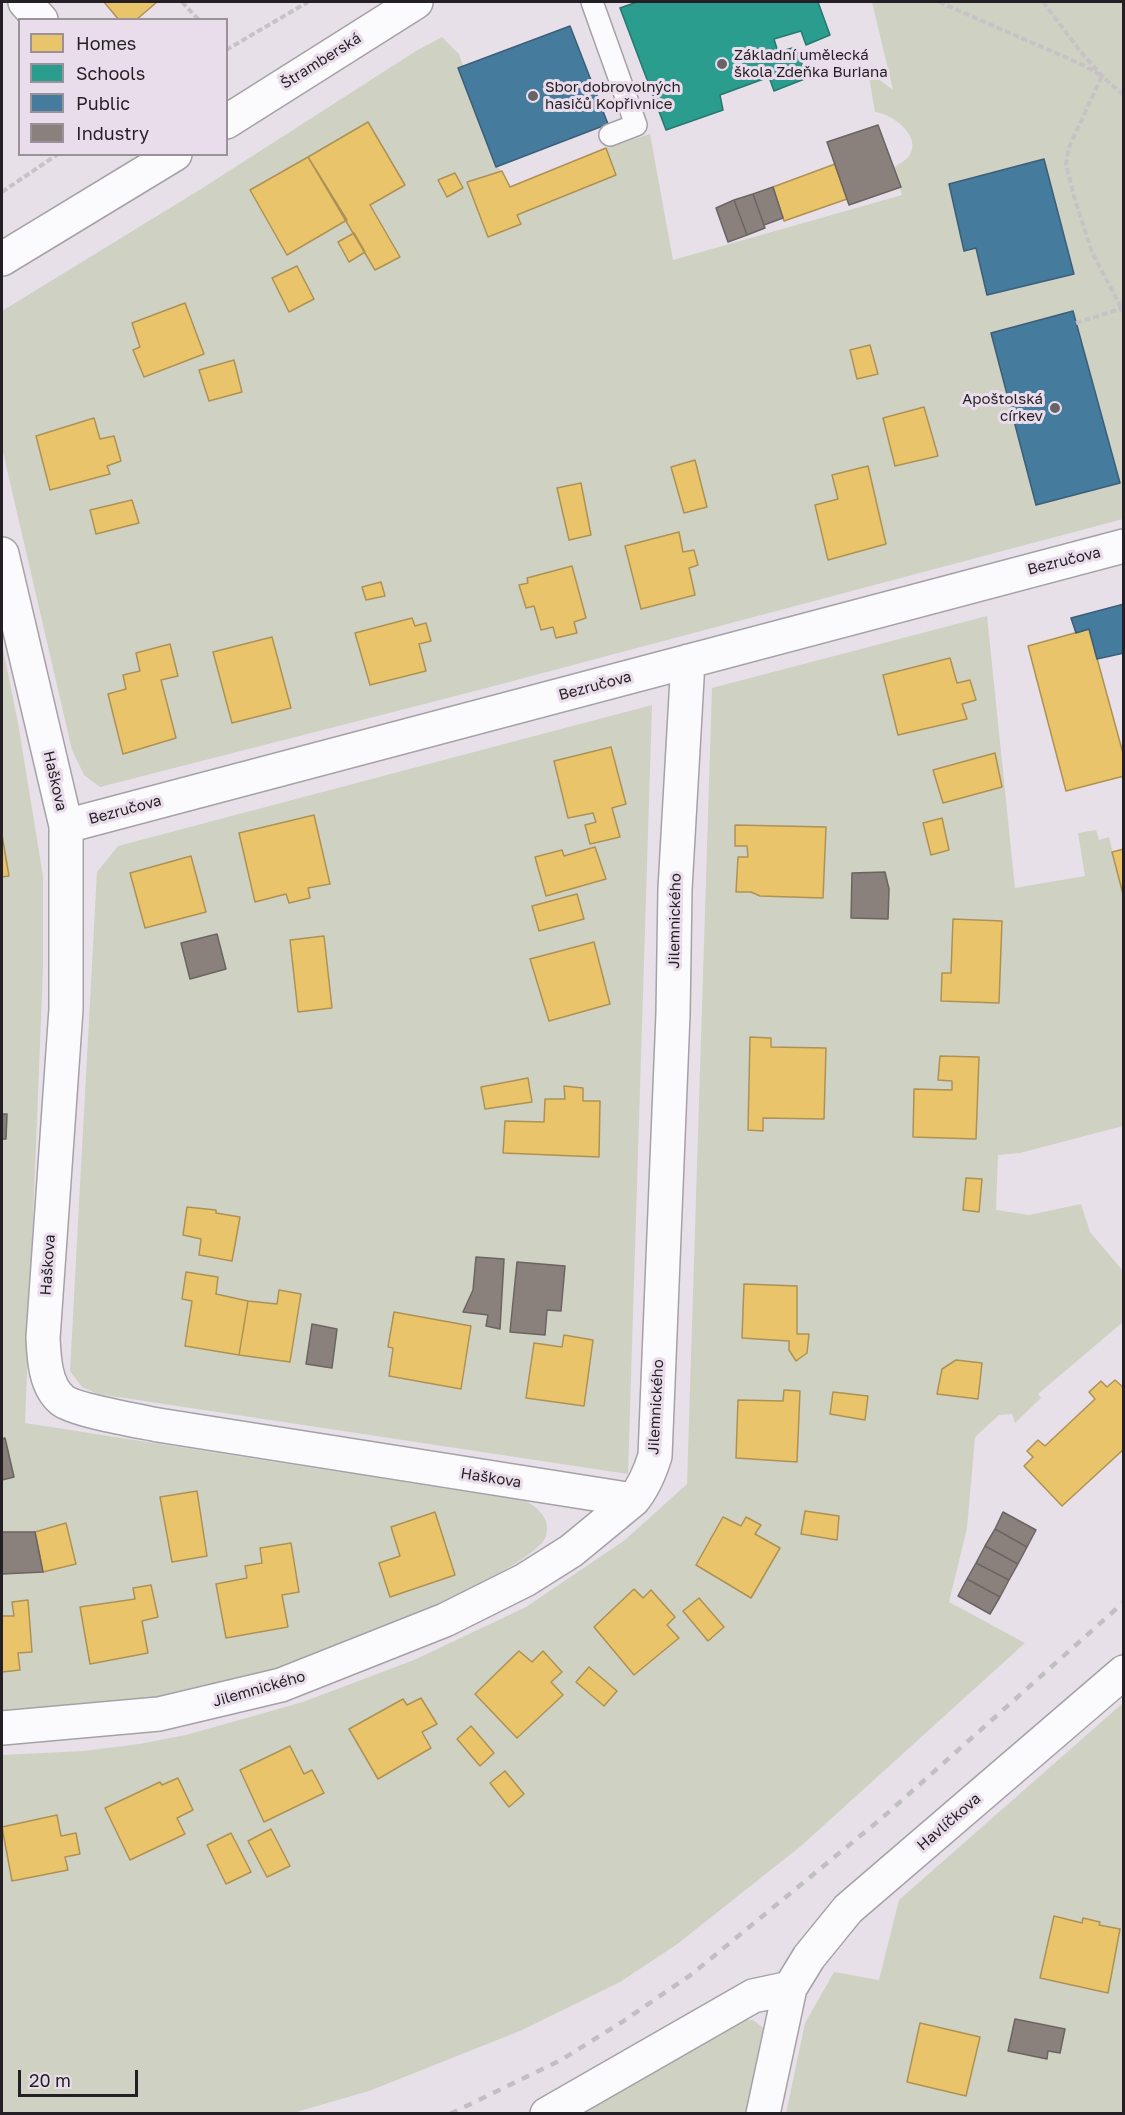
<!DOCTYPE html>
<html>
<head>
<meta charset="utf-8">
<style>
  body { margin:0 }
  #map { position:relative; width:1125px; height:2115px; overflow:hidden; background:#e7e0e8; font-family:"Golos Text",sans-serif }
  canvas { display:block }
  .frame { position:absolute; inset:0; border:3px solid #241f24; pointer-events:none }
  .legend { position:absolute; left:18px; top:18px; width:210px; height:138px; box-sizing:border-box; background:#eaddeb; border:2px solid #9b919b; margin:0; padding:8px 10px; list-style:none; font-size:18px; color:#241f24 }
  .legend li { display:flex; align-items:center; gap:12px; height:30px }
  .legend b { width:30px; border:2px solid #9b919b }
  .scale { position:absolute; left:18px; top:2070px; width:120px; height:27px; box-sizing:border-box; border:3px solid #241f24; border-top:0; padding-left:8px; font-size:18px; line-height:21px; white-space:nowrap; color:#241f24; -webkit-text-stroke:4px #eaddeb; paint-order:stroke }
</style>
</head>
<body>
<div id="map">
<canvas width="1125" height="2115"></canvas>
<div class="frame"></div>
<ul class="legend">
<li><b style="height:16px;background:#e9c46a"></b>Homes</li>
<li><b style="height:16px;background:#2a9d8f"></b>Schools</li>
<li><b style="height:16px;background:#457b9d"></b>Public</li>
<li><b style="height:16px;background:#8a817c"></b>Industry</li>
</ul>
<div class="scale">20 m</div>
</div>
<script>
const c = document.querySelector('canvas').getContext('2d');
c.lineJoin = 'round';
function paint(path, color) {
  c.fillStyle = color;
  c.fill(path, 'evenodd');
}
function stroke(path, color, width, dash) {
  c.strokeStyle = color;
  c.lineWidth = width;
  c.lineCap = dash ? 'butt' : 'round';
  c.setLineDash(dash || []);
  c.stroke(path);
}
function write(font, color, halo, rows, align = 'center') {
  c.font = font + ' "Golos Text",sans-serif';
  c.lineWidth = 6;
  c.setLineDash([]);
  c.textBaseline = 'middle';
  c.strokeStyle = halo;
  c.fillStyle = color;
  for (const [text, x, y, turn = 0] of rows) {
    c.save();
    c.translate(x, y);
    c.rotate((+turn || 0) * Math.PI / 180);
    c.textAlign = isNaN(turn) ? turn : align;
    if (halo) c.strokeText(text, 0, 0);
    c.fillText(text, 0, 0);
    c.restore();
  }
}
const green = new Path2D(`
  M872 2H1123V519L475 691 100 787 84 775 72 750 2 448V311L201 189 416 51 442 37 459 54 496 166 502 171 510 187 606 148 650 134 673 260 902 195 893 168C899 164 905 161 909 156 923 136 892 114 875 112L868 71 893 90Z
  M987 616 1015 888 1085 876 1078 833 1096 830 1099 840 1109 837 1124 898 1123 1126 1020 1153 998 1155 996 1210 1029 1215 1081 1204 1090 1232 1123 1271V1322L1038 1394 1041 1398 1015 1423 1012 1414 999 1415 975 1437 967 1528 949 1602 1025 1643 801 1846 676 1945 620 1982 520 2031 369 2091 293 2113 2 2114V1755L83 1751 139 1744 186 1735 303 1702 414 1660 526 1607 625 1540 687 1484 712 688Z
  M2 644 18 723 43 876V968L25 1423 525 1501C539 1508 551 1519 546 1536 536 1567 366 1636 330 1649 286 1665 241 1680 196 1691 133 1706 66 1708 2 1713Z
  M652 705 628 1474 98 1394 82 1387 70 1371 97 872 118 846Z
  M1123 1703V2113L786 2114 805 2023 834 1972 879 1980 899 1900Z
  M743 2020H753L763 2028 746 2113 579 2114Z`);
const homes = new Path2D(`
  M104 2H157L136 20H119Z
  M368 122 405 185 370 205 400 257 375 270 308 157Z
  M606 148 616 175 517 215 521 224 488 237 467 182 502 171 510 187Z
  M308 157 347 220 287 255 250 190Z
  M835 164 847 199 784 221 773 187Z
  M455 173 463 188 447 197 438 180Z
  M354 233 365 252 349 262 338 242Z
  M297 266 314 299 289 312 272 278Z
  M185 303 204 354 144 377 133 350 140 347 132 323Z
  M870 345 878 374 857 379 850 350Z
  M234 360 242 392 209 401 199 370Z
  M924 407 938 456 895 466 883 418Z
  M94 418 100 439 114 436 121 461 107 466 110 474 50 490 36 436Z
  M695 460 707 507 684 513 671 467Z
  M868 466 886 544 828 560 815 505 838 499 832 475Z
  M581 483 591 535 569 540 557 488Z
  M132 500 139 523 96 534 90 510Z
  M679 532 683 552 694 550 698 565 689 568 695 595 641 609 625 546Z
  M572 566 586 618 574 622 577 633 556 638 553 627 541 630 534 606 526 608 519 585 528 583 527 578Z
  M381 582 385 596 366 600 362 587Z
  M412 618 415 626 426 623 431 641 419 644 426 671 370 685 355 633Z
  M1089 629 1124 757V776L1066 791 1028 646Z
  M272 637 291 708 232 723 213 652Z
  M170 644 178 676 161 680 176 738 123 754 108 694 126 689 123 675 140 671 136 653Z
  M950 658 957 683 970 680 976 700 962 704 967 719 898 735 883 675Z
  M611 747 626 804 612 808 620 837 590 844 585 825 596 822 593 813 568 818 554 761Z
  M995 753 1002 787 943 803 933 770Z
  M314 815 330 884 308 888 310 898 289 903 286 894 255 902 239 833Z
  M942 818 949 850 931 855 923 823Z
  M735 825 826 827 823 898 760 896 751 892H736L738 857H748L747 846H735Z
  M2 835 9 876 2 877Z
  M595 847 606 879 546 896 535 857 562 850 564 856Z
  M1124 849V898L1112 852Z
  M191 856 206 912 145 928 130 873Z
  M577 894 584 919 539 931 532 906Z
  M953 919 1002 921 999 1003 941 1001 942 973H951Z
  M324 936 332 1008 298 1012 290 940Z
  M594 942 610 1004 549 1021 530 959Z
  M750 1037 771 1038V1047L826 1048 824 1119 763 1118V1131L748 1130Z
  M940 1056 979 1057 976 1139 913 1137 914 1089 952 1090V1081L938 1080Z
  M528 1078 532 1102 485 1109 481 1087Z
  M564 1086 583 1088V1101H600L599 1157 503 1153 505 1121 544 1122 545 1099H565Z
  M966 1178 982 1179 979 1212 963 1210Z
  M187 1207 216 1210V1213L240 1217 232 1261 199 1255 201 1239 183 1235Z
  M186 1272 218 1277 216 1294 248 1301 239 1355 185 1346 192 1301 182 1299Z
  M744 1284 797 1286V1334H809L807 1353 796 1361 789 1350V1341L742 1338Z
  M279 1290 301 1294 290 1362 239 1355 248 1301 277 1304Z
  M394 1312 471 1326 461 1389 389 1376 393 1348 388 1347Z
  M564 1335 593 1340 584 1406 526 1398 534 1343 562 1347Z
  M956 1360 982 1363 978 1399 937 1394 942 1369Z
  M1115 1380 1124 1388V1449L1062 1506 1024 1466 1033 1457 1027 1451 1038 1440 1045 1446 1095 1399 1089 1392 1101 1381 1107 1387Z
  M784 1390 800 1391 797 1462 736 1458 738 1400 783 1401Z
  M833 1392 868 1396 865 1420 830 1414Z
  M197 1491 207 1556 172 1562 160 1497Z
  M805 1511 839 1516 837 1540 801 1534Z
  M435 1512 455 1575 390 1597 379 1563 400 1556 391 1527Z
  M723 1517 741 1526 746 1517 761 1525 755 1534 780 1548 751 1598 696 1565Z
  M66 1523 76 1564 43 1572 35 1532Z
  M291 1543 299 1592 282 1595 288 1627 226 1638 216 1584 247 1578 245 1566 262 1563 260 1548Z
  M151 1585 158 1617 142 1621 148 1653 90 1664 80 1607 135 1599 133 1588Z
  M634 1589 643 1598 651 1590 675 1617 667 1625 679 1638 634 1675 594 1627Z
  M699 1598 724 1627 708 1641 683 1611Z
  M28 1600 32 1652 18 1653 20 1670 2 1672V1616H14L12 1602Z
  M519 1651 532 1662 543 1651 562 1672 551 1682 563 1695 517 1738 475 1694Z
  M589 1667 617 1691 604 1706 576 1682Z
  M421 1698 437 1724 422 1732 431 1748 378 1779 349 1729 403 1699 407 1705Z
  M471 1726 494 1753 480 1766 457 1739Z
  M290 1746 304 1774 312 1770 324 1793 264 1822 240 1770Z
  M505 1771 524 1794 509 1807 490 1783Z
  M178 1778 193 1810 177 1818 185 1834 130 1860 105 1808 160 1782 162 1785Z
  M57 1815 61 1836 76 1833 80 1854 65 1857 68 1870 12 1881 2 1827Z
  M271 1829 290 1866 267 1877 248 1841Z
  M231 1833 251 1872 226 1884 207 1845Z
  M1054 1916 1082 1923 1083 1918 1100 1922 1099 1925 1120 1929 1108 1993 1040 1978Z
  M920 2023 980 2037 966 2096 907 2082Z`);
const schools = new Path2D(`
  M637 2H818L830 35 806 45 801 31 774 39 778 52 796 47 807 78 774 91 769 77 720 95 723 110 666 130 620 8Z`);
const public = new Path2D(`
  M570 26 608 124 496 167 458 68Z
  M1044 159 1074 274 987 295 976 248 964 251 949 184Z
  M1073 311 1120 483 1036 505 991 333Z
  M1124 604V653L1097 659 1089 629 1076 633 1071 618Z`);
const industry = new Path2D(`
  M878 125 901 187 849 205 827 142Z
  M773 187 783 218 764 225 753 194Z
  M753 194 765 228 747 235 734 200Z
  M734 200 747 235 728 242 716 208Z
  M885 872 889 889 888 919 851 918 852 873Z
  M217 934 226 969 190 979 181 943Z
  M2 1114H7L6 1139H2Z
  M476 1257 504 1259 500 1329 486 1326 488 1315 463 1312 473 1290Z
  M517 1262 565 1266 561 1311 547 1310 545 1335 510 1332Z
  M312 1324 337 1329 332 1368 306 1364Z
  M5 1438 14 1477 2 1480V1439Z
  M1003 1512 1036 1530 1027 1547 995 1529Z
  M995 1529 1027 1547 1018 1564 985 1546Z
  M2 1532H35L43 1572 2 1574Z
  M985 1546 1018 1564 1009 1580 976 1563Z
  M976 1563 1009 1580 1000 1597 967 1579Z
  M967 1579 1000 1597 990 1614 958 1596Z
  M1015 2019 1065 2029 1060 2053 1048 2051 1047 2059 1008 2051Z`);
const path = new Path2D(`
  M182 2 199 20
  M939 2 1081 64 1102 76 1069 147 1066 164 1075 200 1092 252 1124 313
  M1043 2C1068 34 1091 70 1124 95
  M226 50 308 2
  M2 192 58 154
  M1076 323 1120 309 1124 299`);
const service = new Path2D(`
  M592 2 636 125 610 135`);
const minor = new Path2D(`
  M25 2 41 20
  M226 122 416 2
  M2 259 175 154
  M2 554 66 826V1009L43 1338C44 1358 45 1386 62 1400 74 1410 139 1421 158 1425L633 1500
  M66 826 1124 546
  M2 1728 159 1714 281 1685 445 1620 525 1580 571 1551 633 1500C644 1487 650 1472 655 1456L673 1014 675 889 688 661
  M547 2114 753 1996 790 1988
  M763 2114 790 1988 809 1957 848 1909 1124 1672`);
const rail = new Path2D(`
  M450 2114 561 2060 622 2022 692 1974 882 1818 1124 1602`);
const markers = [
  [722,64,6,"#686369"],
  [533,96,6,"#686369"],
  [1055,408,6,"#686369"]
];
const poiNames = [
  ["Základní umělecká",734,55],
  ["škola Zdeňka Buriana",734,72],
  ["Sbor dobrovolných",545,87],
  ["hasičů Kopřivnice",545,104],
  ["Apoštolská",1043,399,"right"],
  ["církev",1043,416,"right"]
];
const streetNames = [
  ["Štramberská",321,61,-32],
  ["Bezručova",1064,561,-14],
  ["Bezručova",595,686,-15],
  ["Haškova",55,781,77],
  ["Bezručova",125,810,-15],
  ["Jilemnického",675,921,-89],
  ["Haškova",48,1265,-86],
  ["Jilemnického",656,1407,-87],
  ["Haškova",491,1478,9],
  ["Jilemnického",259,1689,-16],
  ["Havlíčkova",949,1822,-41]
];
paint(green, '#cfd1c3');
paint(homes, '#e9c46a');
stroke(homes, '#ae9255', 1.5);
paint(schools, '#2a9d8f');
stroke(schools, '#28776f', 1.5);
paint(public, '#457b9d');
stroke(public, '#3b5f79', 1.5);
paint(industry, '#8a817c');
stroke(industry, '#6b6462', 1.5);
stroke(service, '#a6a0a7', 24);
stroke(minor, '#a6a0a7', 36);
stroke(path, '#c6c2c6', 4, [6, 3]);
stroke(service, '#fbfafc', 21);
stroke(minor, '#fbfafc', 33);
stroke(rail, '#c1bfc1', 4.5, [8, 8]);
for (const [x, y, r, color] of markers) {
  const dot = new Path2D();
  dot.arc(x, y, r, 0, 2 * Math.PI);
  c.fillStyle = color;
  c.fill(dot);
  stroke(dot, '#eaddeb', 2);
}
write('15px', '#241f24', '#eaddeb', poiNames, 'left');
write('15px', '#241f24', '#eaddeb', streetNames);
</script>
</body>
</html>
